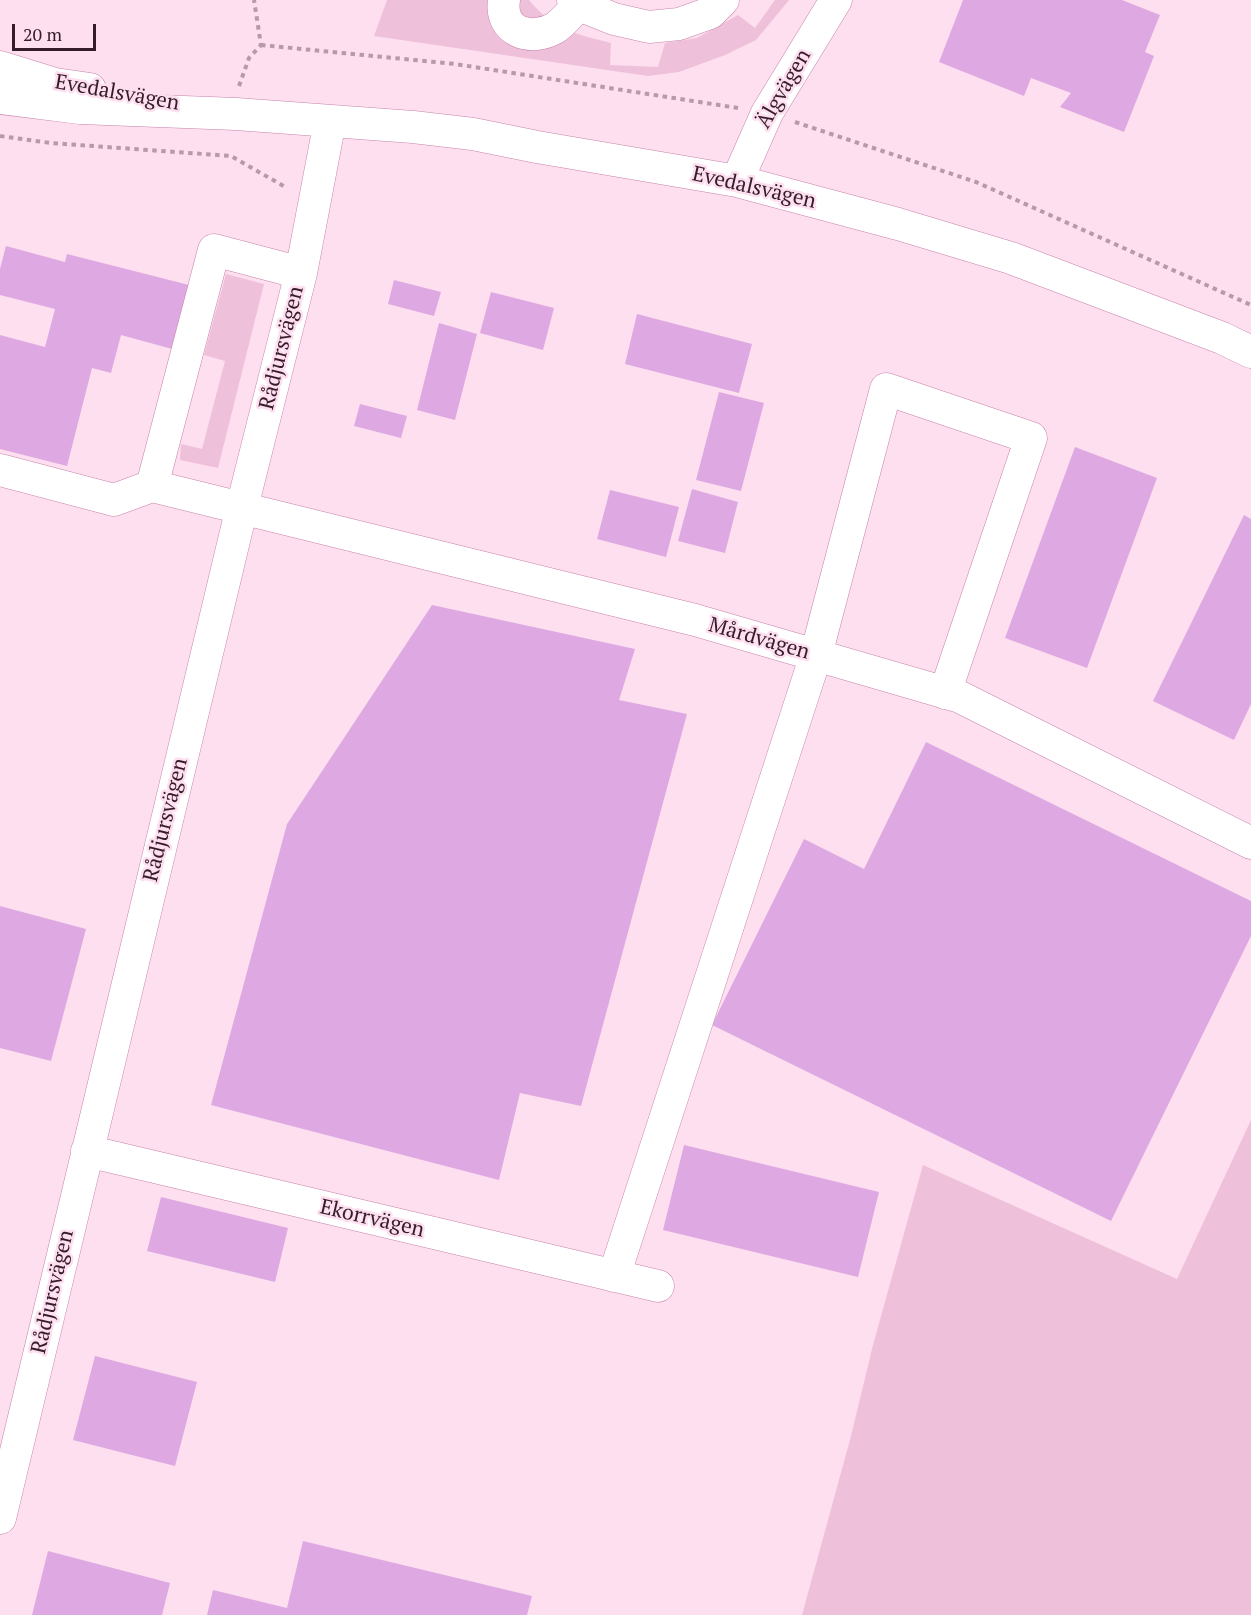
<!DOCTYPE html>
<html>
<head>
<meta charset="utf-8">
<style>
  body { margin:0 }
  #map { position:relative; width:1251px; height:1615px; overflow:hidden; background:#fddfef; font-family:"PT Serif",serif }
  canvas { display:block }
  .scale { position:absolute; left:12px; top:24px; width:84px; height:27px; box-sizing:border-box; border:3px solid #361b2b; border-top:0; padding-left:8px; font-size:18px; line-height:21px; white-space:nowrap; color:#361b2b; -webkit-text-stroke:4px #fddfef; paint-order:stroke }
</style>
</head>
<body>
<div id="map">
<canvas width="1251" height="1615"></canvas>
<div class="scale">20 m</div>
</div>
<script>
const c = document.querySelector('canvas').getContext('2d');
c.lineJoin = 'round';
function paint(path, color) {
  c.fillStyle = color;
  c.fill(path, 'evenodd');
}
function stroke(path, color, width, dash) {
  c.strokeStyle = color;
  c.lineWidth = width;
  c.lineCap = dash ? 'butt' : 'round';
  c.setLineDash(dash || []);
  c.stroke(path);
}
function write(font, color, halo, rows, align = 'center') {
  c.font = font + ' "PT Serif",serif';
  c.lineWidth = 5;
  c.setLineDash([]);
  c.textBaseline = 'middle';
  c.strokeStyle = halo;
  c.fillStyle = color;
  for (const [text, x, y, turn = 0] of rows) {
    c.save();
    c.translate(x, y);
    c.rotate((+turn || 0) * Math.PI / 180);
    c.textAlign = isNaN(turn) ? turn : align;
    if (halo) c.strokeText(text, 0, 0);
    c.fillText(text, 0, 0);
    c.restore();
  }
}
const green = new Path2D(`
  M387 0H529C553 30 576 34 611 43L610 65 658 67 665 43 697 38 738 15 755 28 775 0H789L756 40 725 55 679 72 648 76 374 36Z
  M226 274 264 284 218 468 180 460 181 444 202 449 225 361 204 355Z
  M1251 1120V1615H802L851 1436 873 1345 923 1165 1177 1279Z`);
const building = new Path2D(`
  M963 0H1122L1160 15 1145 52 1154 56 1124 132 1060 107 1071 93 1031 78 1024 96 939 62Z
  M6 246 65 262 67 254 189 285 172 349 121 335 111 373 92 368 67 466 0 449V335L45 347 55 309 0 295V269Z
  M394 280 441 292 434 316 388 304Z
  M491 292 554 308 543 350 480 333Z
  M637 314 752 344 739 393 625 364Z
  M439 323 477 334 455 420 417 410Z
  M719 392 764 403 741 491 696 480Z
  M360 404 407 416 401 438 354 426Z
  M1075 447 1157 478 1087 668 1005 638Z
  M692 489 738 502 725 553 678 541Z
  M610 490 679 507 666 557 597 539Z
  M1244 515 1251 519V704L1234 740 1153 701Z
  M432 605 635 649 619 700 687 714 581 1106 520 1093 499 1180 211 1105 287 824Z
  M926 742 1251 901V936L1111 1221 712 1025 804 839 864 869Z
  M0 906 86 929 51 1061 0 1048Z
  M684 1145 879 1192 858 1277 663 1230Z
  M161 1197 288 1228 275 1282 147 1251Z
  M95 1356 197 1382 175 1466 73 1440Z
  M303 1541 532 1596 527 1615H207L213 1590 287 1608Z
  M48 1551 170 1583 162 1615H32Z`);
const path = new Path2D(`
  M261 45 455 64 738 108
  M239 86 249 58 261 45 254 0
  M795 122 976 182 1251 305
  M0 136 51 143 231 156 287 188`);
const minor = new Path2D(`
  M504 0C499 32 531 42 555 28 564 22 571 12 579 5
  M573 0 579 5 614 19 649 27 679 24 710 13 723 0
  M0 67 55 84 90 89
  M0 98 80 108 236 114 413 127 473 134 537 147 737 181 898 224 1011 258 1222 338 1251 352
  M737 181 767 113 836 0
  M0 470 114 500 152 486 695 620 960 697 1251 843
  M152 486 214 250 301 273
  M87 1151 658 1286
  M614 1276 816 655 886 389 1031 438 945 693
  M0 1518 242 507 301 273 330 121`);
const streetNames = [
  ["Älgvägen",784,89,-60],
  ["Evedalsvägen",117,93,10],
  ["Evedalsvägen",754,188,13],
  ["Rådjursvägen",282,348,-76],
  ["Mårdvägen",759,639,16],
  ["Rådjursvägen",166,820,-76],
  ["Ekorrvägen",372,1219,13],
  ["Rådjursvägen",53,1292,-77]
];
paint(green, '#efc0da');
paint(building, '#dea9e2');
stroke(minor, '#c883ab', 33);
stroke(path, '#b79aaa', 4, [4.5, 4.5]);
stroke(minor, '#fff', 32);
write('21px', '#361b2b', '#fddfef', streetNames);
</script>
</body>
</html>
